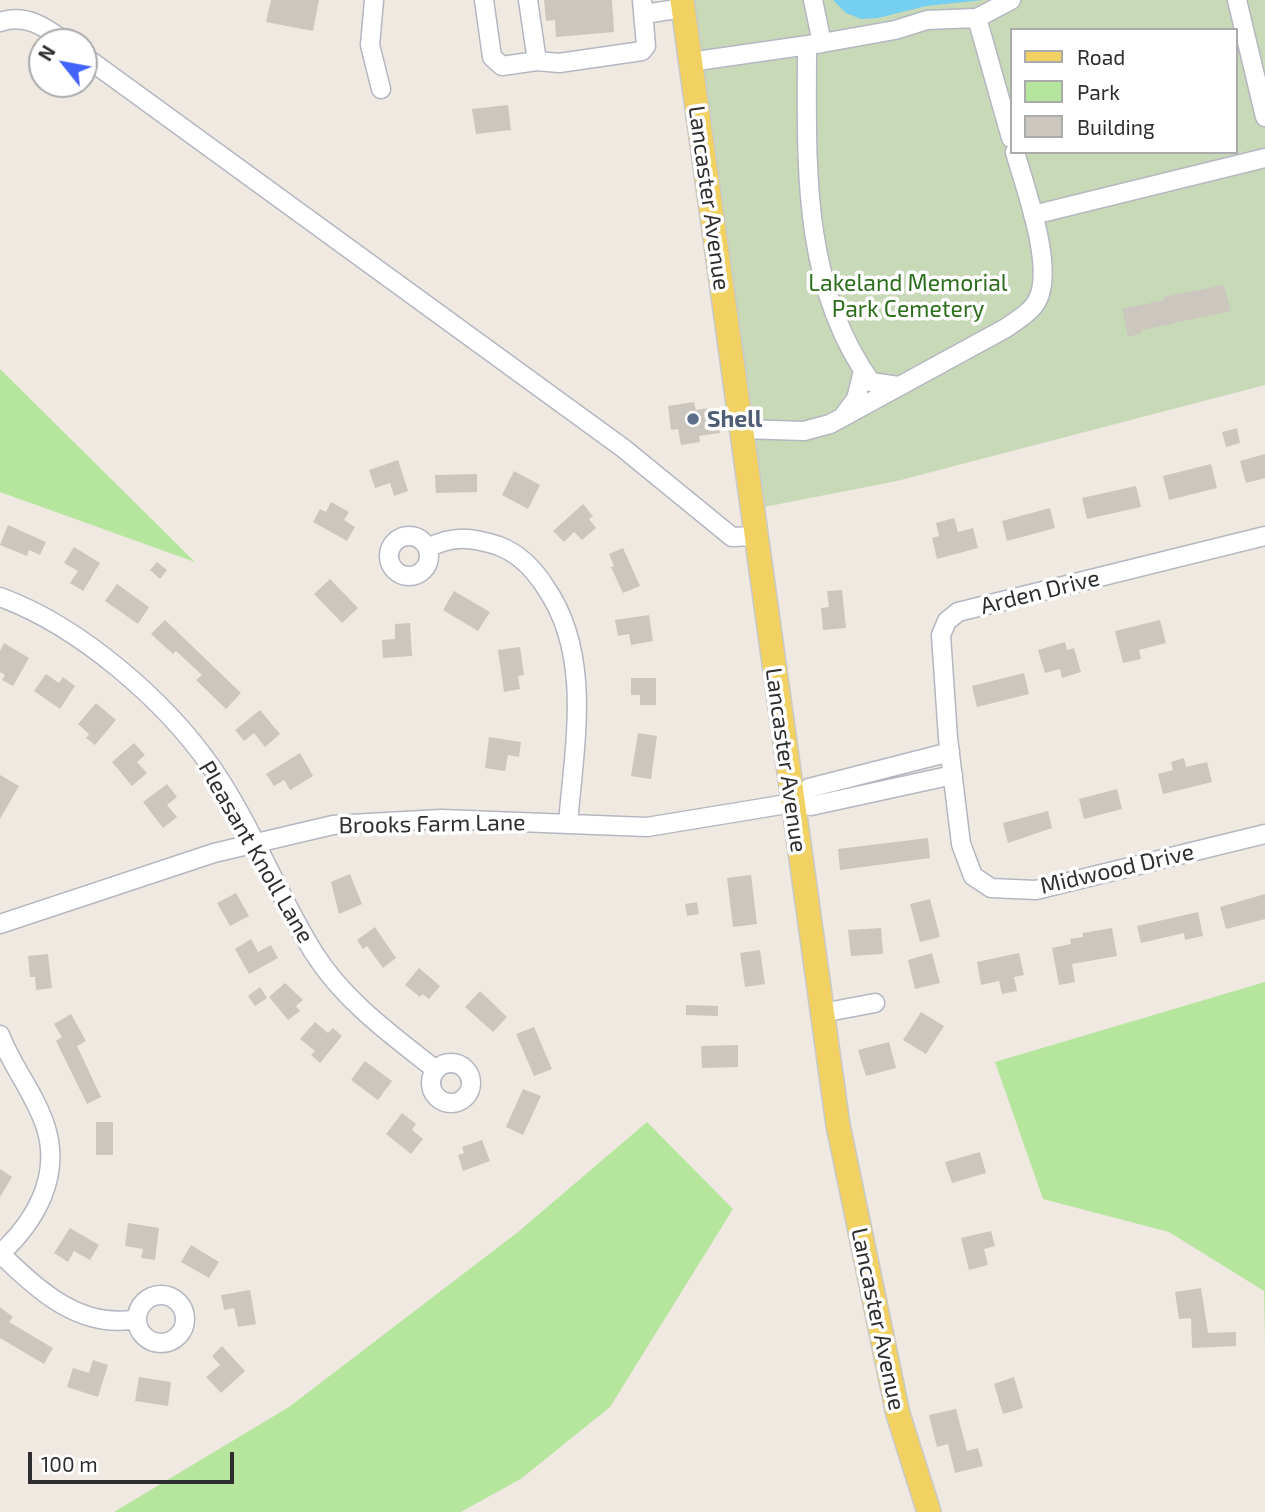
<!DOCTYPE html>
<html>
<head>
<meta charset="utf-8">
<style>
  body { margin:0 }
  #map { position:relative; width:1265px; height:1512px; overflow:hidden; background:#efe9e1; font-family:"Exo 2",sans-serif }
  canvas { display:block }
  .legend { position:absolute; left:1010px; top:28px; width:228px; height:126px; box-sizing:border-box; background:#fff; border:2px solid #ababab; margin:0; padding:9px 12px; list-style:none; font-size:21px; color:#2e2e2e }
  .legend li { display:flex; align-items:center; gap:14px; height:35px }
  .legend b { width:35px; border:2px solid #ababab }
  .north { position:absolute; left:28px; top:28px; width:70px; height:70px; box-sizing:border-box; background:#fff; border:2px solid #ababab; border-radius:50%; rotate:301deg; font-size:19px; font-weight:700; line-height:28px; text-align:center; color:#2e2e2e }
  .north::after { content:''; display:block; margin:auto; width:24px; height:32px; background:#4264fb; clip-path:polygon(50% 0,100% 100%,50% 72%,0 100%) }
  .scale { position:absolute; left:28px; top:1452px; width:206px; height:32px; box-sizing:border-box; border:4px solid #2e2e2e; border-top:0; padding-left:9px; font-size:21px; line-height:24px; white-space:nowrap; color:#2e2e2e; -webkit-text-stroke:5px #fff; paint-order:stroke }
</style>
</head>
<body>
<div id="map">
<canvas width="1265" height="1512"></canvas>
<ul class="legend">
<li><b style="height:9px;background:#f2d163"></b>Road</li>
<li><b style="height:19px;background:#b6e59e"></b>Park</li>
<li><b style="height:19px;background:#cbc7bf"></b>Building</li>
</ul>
<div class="north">N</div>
<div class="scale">100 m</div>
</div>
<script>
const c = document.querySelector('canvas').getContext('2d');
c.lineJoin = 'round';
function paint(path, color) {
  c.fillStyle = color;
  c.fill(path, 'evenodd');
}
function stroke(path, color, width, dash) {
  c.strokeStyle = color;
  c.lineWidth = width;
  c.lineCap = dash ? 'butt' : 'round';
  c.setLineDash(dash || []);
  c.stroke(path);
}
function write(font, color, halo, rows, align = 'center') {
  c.font = font + ' "Exo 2",sans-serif';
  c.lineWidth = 7;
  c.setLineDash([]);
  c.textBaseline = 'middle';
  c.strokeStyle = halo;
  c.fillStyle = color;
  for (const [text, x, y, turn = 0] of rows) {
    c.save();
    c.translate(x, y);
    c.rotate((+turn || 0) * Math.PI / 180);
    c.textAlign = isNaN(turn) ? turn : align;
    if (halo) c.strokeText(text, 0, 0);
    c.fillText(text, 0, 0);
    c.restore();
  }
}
const green = new Path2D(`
  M0 369 195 562 0 492Z
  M1265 982V1342L1264 1291 1169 1232 1043 1199 995 1062Z
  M647 1122 733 1209 610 1407 522 1478 461 1512H114L289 1407 518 1232Z`);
const cemetery = new Path2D(`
  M688 0H1265V385L897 481 759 508ZM1011 30H1235V152H1011Z`);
const water = new Path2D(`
  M833 0H983L926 6 878 18 861 19 846 13Z`);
const building = new Path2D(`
  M271 0H319L313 31 266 22Z
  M544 0H612L614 32 556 37 555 20 546 21Z
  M508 105 511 130 476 134 472 109Z
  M1224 285 1231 311 1142 330V333L1128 337 1122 309 1165 300 1164 297Z
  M694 402 696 410 716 407 720 433 699 436 700 442 681 445 678 429 671 430 668 406Z
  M1237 428 1240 443 1226 447 1222 432Z
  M1265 454V478L1246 483 1240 461Z
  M398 460 408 491 394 496 390 483 375 488 369 470Z
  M1211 464 1217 488 1169 500 1163 476Z
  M514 471 540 485 528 509 502 495Z
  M477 474V492L436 493 435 475Z
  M1136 486 1141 507 1087 519 1082 498Z
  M331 502 349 512 344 520 355 527 347 541 313 522 320 509 326 512Z
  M583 504 593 516 589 519 596 528 582 540 574 532 564 542 553 531Z
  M1050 508 1055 528 1007 541 1002 521Z
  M954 518 958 532 973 528 978 548 937 559 932 538 939 536 936 523Z
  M8 525 46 542 40 555 29 550 27 556 0 545Z
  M74 547 100 563 83 591 70 583 78 571 64 563Z
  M623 548 640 586 623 593 611 567 614 566 609 554Z
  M157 562 167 570 160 579 150 570Z
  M330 579 358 608 342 623 314 594Z
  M117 584 149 607 138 624 105 601Z
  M842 590 846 628 823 630 821 608 829 607 827 591Z
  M454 591 490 612 478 631 443 610Z
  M649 615 653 641 631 645 629 634 618 636 615 620Z
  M165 620 241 693 226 709 196 680 202 675 176 651 173 654 151 634Z
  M1160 620 1166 643 1139 650 1141 659 1123 663 1115 631Z
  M410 623 412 656 383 658 382 640 395 639V624Z
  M1065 642 1067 650 1074 648 1081 672 1062 678 1060 669 1045 673 1038 650Z
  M4 643 29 658 13 686 2 680 5 675 0 672V651Z
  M520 647 524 675 518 676 520 689 504 692 498 650Z
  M1024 673 1029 694 977 707 972 686Z
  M46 674 59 683 63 677 75 686 60 709 34 691Z
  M631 678H656V705H640V695H631Z
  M96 703 116 720 95 745 86 738 89 734 78 724Z
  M260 710 280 734 265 747 254 733 244 741 235 730Z
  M638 733 657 736 651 779 631 776Z
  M489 737 521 742 519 757 508 755 505 771 485 768Z
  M134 743 145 755 137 762 147 773 132 786 112 762Z
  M300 753 313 776 290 790 284 780 274 786 266 774Z
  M1184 758 1186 767 1207 762 1212 782 1163 794 1158 774 1173 770 1171 762Z
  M0 775 19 786 0 819Z
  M167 784 177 797 167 805 177 817 163 828 143 802Z
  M1117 789 1122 809 1084 819 1079 799Z
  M1048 811 1052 828 1008 843 1003 823Z
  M928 838 930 858 840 870 838 849Z
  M350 874 362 904 339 914 331 882Z
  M751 875 757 924 733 927 727 878Z
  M236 893 249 916 230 926 217 903Z
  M1265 894V919L1226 929 1220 907Z
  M930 899 940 937 920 942 910 904Z
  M697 902 699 914 687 916 685 904Z
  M1198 912 1203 936 1185 940 1184 933 1141 943 1137 926Z
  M375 927 396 958 383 968 367 946 363 949 357 940Z
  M881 928 883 954 851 956 848 930Z
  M1112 928 1117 956 1072 964 1075 982 1059 985 1052 948 1071 944 1070 939 1083 937V933Z
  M251 939 258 952 271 945 278 958 249 974 235 949Z
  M760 950 765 984 745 987 740 953Z
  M932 953 940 983 915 989 908 960Z
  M1019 953 1024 975 1014 977 1017 991 1002 994 999 981 981 985 977 962Z
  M48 954 52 988 36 990 35 977H30L28 956Z
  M419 968 440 986 429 999 422 994 420 997 405 985Z
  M285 983 303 1000 296 1006 300 1011 288 1020 269 997Z
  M260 987 267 998 255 1006 248 996Z
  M480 991 507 1017 493 1032 465 1007Z
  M686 1005 718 1006V1016L686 1015Z
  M921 1012 944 1026 926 1054 903 1040Z
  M71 1014 86 1041 77 1046 101 1097 87 1104 56 1041 62 1037 54 1024Z
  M315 1022 328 1033 333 1028 342 1036 320 1063 311 1055 315 1051 300 1039Z
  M534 1027 552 1069 534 1076 516 1034Z
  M889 1042 896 1068 866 1076 858 1050Z
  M738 1045V1067L702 1068 701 1046Z
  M365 1061 392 1081 378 1100 351 1080Z
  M523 1089 541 1096 523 1135 506 1127Z
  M402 1113 416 1124 412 1130 423 1139 411 1154 386 1134Z
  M96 1122H113V1155H96Z
  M482 1140 490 1161 463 1171 458 1155 464 1153 462 1147Z
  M980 1152 986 1173 952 1183 945 1162Z
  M0 1169 12 1177 0 1197Z
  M128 1223 159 1228 155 1260 141 1258 143 1249 125 1246Z
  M70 1228 99 1245 90 1260 74 1251 68 1262 54 1253Z
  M991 1231 995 1246 984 1249 988 1265 969 1270 961 1238Z
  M191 1245 219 1262 209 1278 181 1262Z
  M1201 1288 1208 1333 1236 1332V1346L1192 1348 1191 1318 1179 1319 1175 1292Z
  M250 1290 256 1324 238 1327 234 1308 224 1310 221 1295Z
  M0 1307 13 1317 9 1322 53 1348 44 1364 0 1338Z
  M222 1346 245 1371 221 1393 206 1377 220 1365 212 1356Z
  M93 1360 108 1365 98 1397 67 1387 73 1368 89 1373Z
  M139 1377 171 1382 168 1406 135 1401Z
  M1014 1377 1023 1408 1003 1414 994 1384Z
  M956 1409 967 1451 978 1448 983 1466 955 1473 948 1444 937 1447 929 1415Z`);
const minor = new Path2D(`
  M374 0 370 45 381 89
  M484 0 492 57 502 66 537 61
  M528 0 537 61 559 63 642 51 646 46 642 0
  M1237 0 1265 117
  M644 14 683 8
  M977 18 1011 138
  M0 22C25 13 46 27 65 42
  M822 43 895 30 927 20 977 18 1011 0
  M807 45C807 161 800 283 871 382L898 386
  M84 56 623 448 732 537 755 536
  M690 62 822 43 813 0
  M1033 215 1265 158
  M844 415 856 399 863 371
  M742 429 804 431 830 424 1006 328C1017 320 1032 312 1038 299 1054 265 1025 188 1015 152
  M1265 536 958 612 947 621 941 635 948 738 961 844 973 876 991 888 1036 890 1265 834
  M389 556a20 20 0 1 1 40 0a20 20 0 1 1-40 0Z
  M428 548C453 535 472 537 499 546 520 554 534 569 546 588 593 657 574 745 568 824
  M0 597C79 626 164 699 212 768 252 826 277 894 314 953 344 1001 393 1036 436 1070
  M793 803 809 788 950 752
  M0 924 214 853 333 825 441 819 647 827 793 803 811 806 953 775
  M822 1013 875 1003
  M0 1035C12 1067 36 1095 46 1128 61 1177 35 1222 0 1254
  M431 1083a20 20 0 1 1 40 0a20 20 0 1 1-40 0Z
  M0 1253C37 1290 81 1330 137 1319
  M137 1319a24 24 0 1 1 48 0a24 24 0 1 1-48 0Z`);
const major = new Path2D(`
  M682 0 838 1125 898 1414 929 1512`);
const markers = [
  [693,419,7,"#5c6f8a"]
];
const streetNames = [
  ["Lancaster Avenue",709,198,82],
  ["Arden Drive",1040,592,-14],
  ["Lancaster Avenue",786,760,82],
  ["Brooks Farm Lane",432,824,-1],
  ["Pleasant Knoll Lane",256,852,60],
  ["Midwood Drive",1117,869,-13],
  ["Lancaster Avenue",878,1319,78]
];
const parkNames = [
  ["Lakeland Memorial",908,283],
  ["Park Cemetery",908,309]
];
const serviceNames = [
  ["Shell",707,419]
];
paint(green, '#b6e59e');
paint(cemetery, '#c8d9b8');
paint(water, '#75cff0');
paint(building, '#cbc7bf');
stroke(minor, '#b4b7c1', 21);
stroke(major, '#c9c9c9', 26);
stroke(minor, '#fff', 18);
stroke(major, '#f2d163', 23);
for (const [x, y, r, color] of markers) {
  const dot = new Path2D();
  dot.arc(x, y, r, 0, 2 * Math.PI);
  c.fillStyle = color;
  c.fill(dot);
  stroke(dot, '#fff', 2.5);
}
write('23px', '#2e2e2e', '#fff', streetNames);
write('23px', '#2c6e1b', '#fff', parkNames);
write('bold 23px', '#4e5e75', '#fff', serviceNames, 'left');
</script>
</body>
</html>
